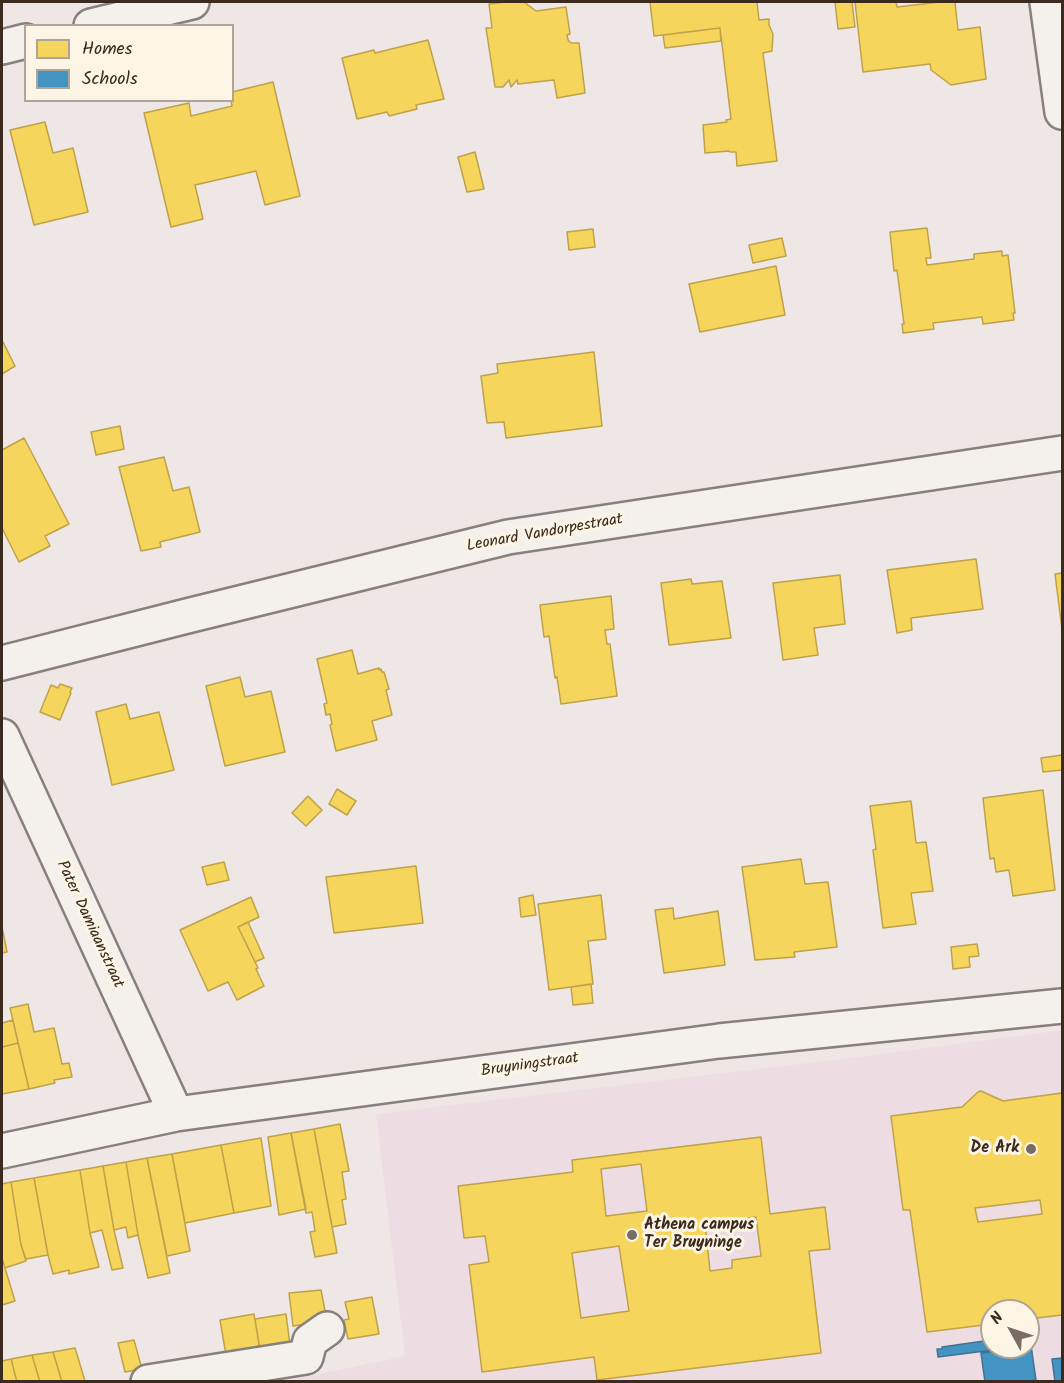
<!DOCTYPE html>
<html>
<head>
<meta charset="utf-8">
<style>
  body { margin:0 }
  #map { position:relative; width:1064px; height:1383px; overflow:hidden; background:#efe6e6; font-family:Kalam,sans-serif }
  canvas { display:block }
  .frame { position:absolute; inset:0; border:3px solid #3b2a1e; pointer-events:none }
  .legend { position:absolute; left:24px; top:24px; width:210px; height:78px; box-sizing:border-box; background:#fcf5e5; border:2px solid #afa495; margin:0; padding:8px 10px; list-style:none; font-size:18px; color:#3b2a1e }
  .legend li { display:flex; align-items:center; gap:12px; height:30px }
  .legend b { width:30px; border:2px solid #afa495 }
  .north { position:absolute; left:980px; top:1299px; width:60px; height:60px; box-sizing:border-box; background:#fcf5e5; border:2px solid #afa495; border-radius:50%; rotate:310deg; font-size:16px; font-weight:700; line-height:24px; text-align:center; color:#3b2a1e }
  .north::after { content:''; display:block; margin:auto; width:21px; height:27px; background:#7a6c64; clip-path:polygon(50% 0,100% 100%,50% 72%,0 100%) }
</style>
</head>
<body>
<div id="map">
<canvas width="1064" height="1383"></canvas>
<div class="frame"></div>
<ul class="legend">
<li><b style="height:16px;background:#f6d55c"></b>Homes</li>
<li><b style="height:16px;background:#4393c3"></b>Schools</li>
</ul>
<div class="north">N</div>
</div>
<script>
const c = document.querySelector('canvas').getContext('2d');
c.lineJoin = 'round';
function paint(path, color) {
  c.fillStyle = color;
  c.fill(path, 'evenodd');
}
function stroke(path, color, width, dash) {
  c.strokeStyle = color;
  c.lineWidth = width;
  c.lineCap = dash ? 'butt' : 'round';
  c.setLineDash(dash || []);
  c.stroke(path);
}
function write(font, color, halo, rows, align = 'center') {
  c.font = font + ' Kalam,sans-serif';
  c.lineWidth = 6;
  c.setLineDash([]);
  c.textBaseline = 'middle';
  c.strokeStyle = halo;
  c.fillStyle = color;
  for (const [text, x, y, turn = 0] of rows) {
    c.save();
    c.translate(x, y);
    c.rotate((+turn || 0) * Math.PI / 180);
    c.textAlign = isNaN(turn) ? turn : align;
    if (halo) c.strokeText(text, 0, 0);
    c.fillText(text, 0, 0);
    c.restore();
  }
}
const built = new Path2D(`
  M1062 1030V1381L281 1382 405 1356 376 1114 851 1058ZM992 1311H1028V1347H992Z`);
const homes = new Path2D(`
  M506 2H524L536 11 566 7 570 34 567 35 568 40 571 43H579L585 93 557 98 554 80 518 84 517 80 511 87 509 80 503 87H495L486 28H492L489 4Z
  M650 2H757L759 20 769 19V25L773 34 772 51 763 53 777 161 737 166 736 152H730L729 151 705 153 703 125 727 122 726 120 731 119 720 28 654 36Z
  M835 2H852L855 27 838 29Z
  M855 2H896L897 7 940 2H955L958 30 980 27 986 79 951 85 931 70 930 64 863 72Z
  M720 28 721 41 665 48 663 35Z
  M428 40 444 99 416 105 417 109 389 116 387 112 357 119 342 58 374 50 375 53Z
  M273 82 300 196 265 205 256 171 195 185 203 219 171 227 144 113 189 103 191 116 232 106 231 100H232V92Z
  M45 122 53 153 73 148 88 212 34 225 10 130Z
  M475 152 484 189 467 192 458 157Z
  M927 228 931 258H926L927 265 974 259V254L1002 251V256L1008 255 1015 313H1013L1014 320 983 324 982 317 933 323 934 329 903 333 902 324H904L897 270 894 271 890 232Z
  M593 229 595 247 569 250 567 232Z
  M782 238 786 256 753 263 749 245Z
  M776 266 785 315 700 332 689 284Z
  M2 340 15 366 2 374Z
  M594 352 602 426 506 438 504 422 487 423 481 376 498 373 497 364Z
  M120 426 124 449 96 455 91 432Z
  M24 438 69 524 45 536 50 546 19 562 2 528V450Z
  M164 457 173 491 189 487 200 532 160 542 161 547 141 551 119 467Z
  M976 559 983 609 911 618 912 630 897 633 887 570Z
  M1062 573V629L1055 574Z
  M840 575 845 624 814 628 818 655 783 660 773 583Z
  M691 579 692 584 722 581 731 638 669 645 661 583Z
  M611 596 614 629 605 630 607 644H610L617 696 561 704 557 677 555 678 549 636 544 637 540 605Z
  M352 650 358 674 379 668V670L381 669 382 672H384L389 689 386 690 392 715 372 721 377 740 336 751 330 725 332 724 330 714 326 715 324 704 327 703 317 659Z
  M240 677 245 697 271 691 285 752 225 766 206 686Z
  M60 684 72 688 70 692 71 693 60 720 40 712 51 685 58 688Z
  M126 704 130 719 159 712 174 770 112 785 96 712Z
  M1062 755V770L1043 772 1041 758Z
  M337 789 356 801 347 815 329 804Z
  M1043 790 1055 890 1013 896 1009 870 996 872 994 858 990 859 983 798Z
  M308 796 322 810 306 826 292 813Z
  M911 801 916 843 926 842 933 891 911 893 916 924 883 928 873 850 876 849 870 806Z
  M801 859 805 884 828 882 837 947 794 952 795 957 755 960 742 867Z
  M224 862 229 880 207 885 202 867Z
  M416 866 423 923 334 933 326 877Z
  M533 895 536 915 521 917 519 898Z
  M601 895 606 939 588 941 593 984 549 990 538 904Z
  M251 897 259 917 238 927 258 968 256 969 264 986 237 1000 228 982 208 991 180 930Z
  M673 908 674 919 718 911 725 965 664 973 655 910Z
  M248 922 264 958 255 962 238 927Z
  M2 927 7 952 2 953Z
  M977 944 979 956 969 957 970 967 953 969 951 947Z
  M591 984 593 1003 573 1005 571 987Z
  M28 1004 34 1032 54 1028 62 1064 69 1063 72 1077 54 1080 55 1083 29 1089 10 1008Z
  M13 1020 18 1043 2 1047V1023Z
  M18 1043 29 1089 2 1094V1047Z
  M981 1091 1003 1101 1062 1093V1315L1028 1319V1311H992V1324L927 1332 910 1210H903L891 1116 962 1107 978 1092ZM1040 1200 1042 1214 978 1222 975 1208Z
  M340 1124 349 1171 342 1172 346 1199 342 1200 346 1224 332 1227 314 1129Z
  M314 1129 337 1253 315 1257 310 1232 315 1231 312 1212 306 1213 291 1133Z
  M291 1133 306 1209 279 1215 268 1137Z
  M761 1137 770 1214 825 1207 830 1249 809 1251 821 1353 597 1380 594 1357 482 1372 469 1265 489 1262 485 1236 464 1238 458 1186 573 1172 572 1160ZM641 1164 647 1211 606 1216 601 1169ZM756 1217 761 1256 732 1260V1268L710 1271 705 1223ZM619 1246 629 1311 581 1318 572 1253Z
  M261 1138 271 1206 234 1213 221 1145Z
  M221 1145 234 1213 185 1223 172 1154Z
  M172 1154 190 1251 167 1256 147 1158Z
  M147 1158 170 1273 148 1278 138 1235 126 1162Z
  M126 1162 138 1235 128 1238 126 1227 114 1230 103 1166Z
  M103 1166 114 1230 123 1268 112 1270 102 1230 90 1233 80 1170Z
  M80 1170 90 1233 99 1267 69 1274V1270L53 1274 48 1255 34 1178Z
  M34 1178 48 1255 26 1259 21 1245 11 1182Z
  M11 1182 21 1245 26 1261 5 1268 2 1258V1184Z
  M2 1258 15 1301 2 1305Z
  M321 1290 327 1321 293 1326 289 1293Z
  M372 1297 379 1334 348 1339 344 1320 349 1319 345 1302Z
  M254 1314 260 1350 226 1355 220 1320Z
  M286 1314 290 1345 260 1350 255 1319Z
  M134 1340 142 1369 125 1372 118 1343Z
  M75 1348 85 1381 62 1382 53 1352Z
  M53 1352 62 1382H40L32 1355Z
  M32 1355 40 1382H17L11 1359Z
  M11 1359 17 1382H2V1361Z`);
const schools = new Path2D(`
  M991 1340 993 1350 938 1357 937 1349H942V1347Z
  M1031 1345 1036 1380 1023 1382H985L981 1353 1028 1347Z
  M1062 1358V1382H1055L1052 1359Z`);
const minor = new Path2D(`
  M1047 2 1062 112
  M91 26 192 2
  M2 47 26 41
  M2 663 187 616 508 537 1062 453
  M2 736 176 1114
  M2 1151 176 1114 719 1041 1062 1006
  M148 1382 306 1357 310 1341 327 1329`);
const markers = [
  [1031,1149,6,"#7a6c64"],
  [632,1235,6,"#7a6c64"]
];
const streetNames = [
  ["Leonard Vandorpestraat",545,534,-10],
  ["Pater Damiaanstraat",89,925,65],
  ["Bruyningstraat",530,1066,-8]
];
const poiNames = [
  ["De Ark",1019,1149],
  ["Athena campus",644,1226,"left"],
  ["Ter Bruyninge",644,1244,"left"]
];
paint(built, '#eedce3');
paint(homes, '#f6d55c');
stroke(homes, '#bea249', 1.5);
paint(schools, '#4393c3');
stroke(schools, '#417492', 1.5);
stroke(minor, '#87807d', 38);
stroke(minor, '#f4f0eb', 33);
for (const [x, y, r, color] of markers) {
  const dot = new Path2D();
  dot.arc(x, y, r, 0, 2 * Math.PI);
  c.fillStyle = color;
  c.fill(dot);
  stroke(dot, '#fcf5e5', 2);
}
write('16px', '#3b2a1e', '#fcf5e5', streetNames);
write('bold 16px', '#3b2a1e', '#fcf5e5', poiNames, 'right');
</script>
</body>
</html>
